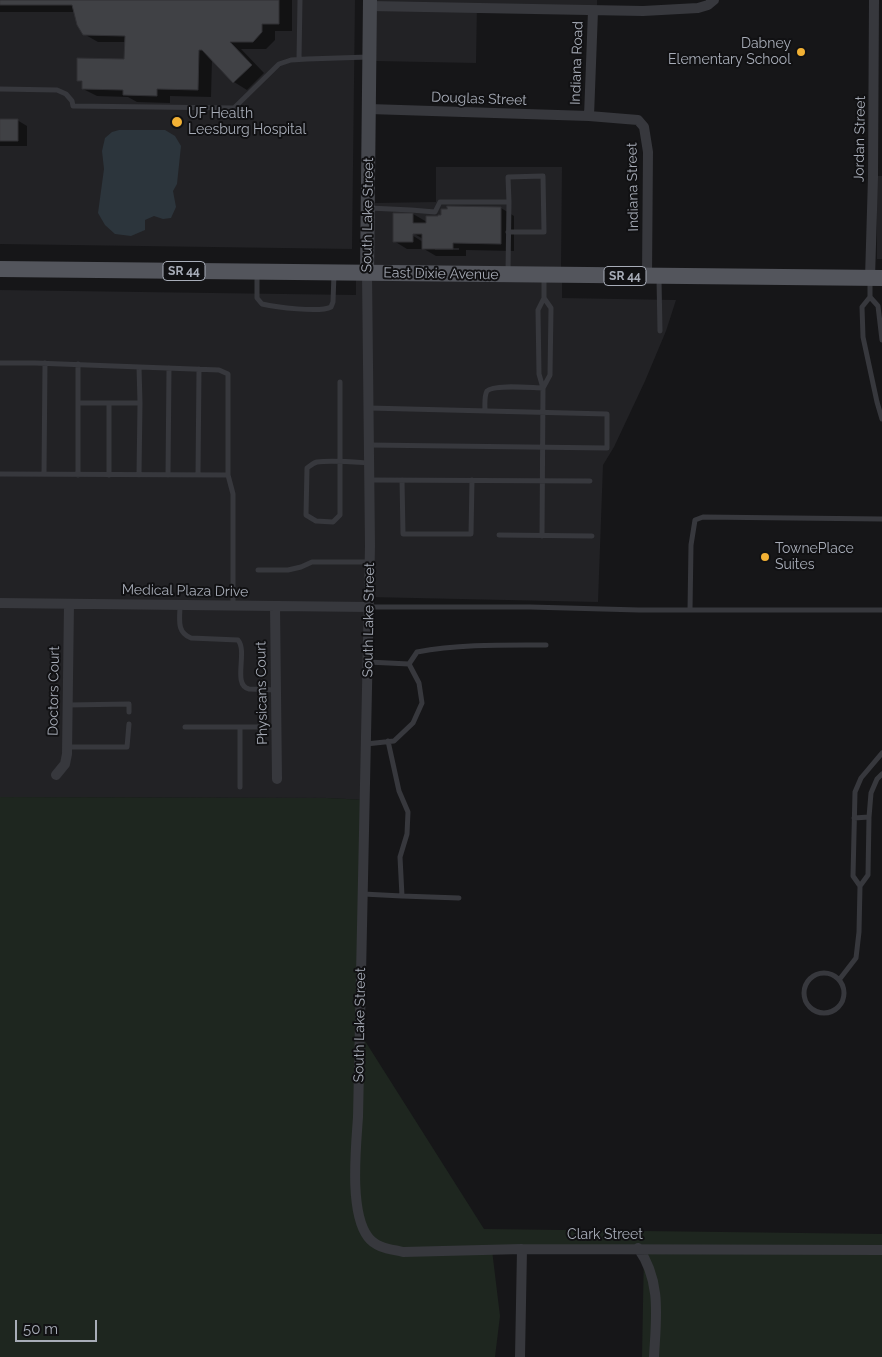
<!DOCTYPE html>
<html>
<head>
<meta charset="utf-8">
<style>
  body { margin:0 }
  #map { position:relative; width:882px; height:1357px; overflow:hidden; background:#161618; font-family:Raleway,sans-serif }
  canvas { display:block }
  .scale { position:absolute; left:15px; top:1320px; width:82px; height:22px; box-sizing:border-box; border:2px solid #a8adb8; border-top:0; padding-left:6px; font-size:15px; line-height:18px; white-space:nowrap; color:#a8adb8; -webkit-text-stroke:4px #111113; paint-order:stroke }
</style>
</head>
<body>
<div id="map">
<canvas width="882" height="1357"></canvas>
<div class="scale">50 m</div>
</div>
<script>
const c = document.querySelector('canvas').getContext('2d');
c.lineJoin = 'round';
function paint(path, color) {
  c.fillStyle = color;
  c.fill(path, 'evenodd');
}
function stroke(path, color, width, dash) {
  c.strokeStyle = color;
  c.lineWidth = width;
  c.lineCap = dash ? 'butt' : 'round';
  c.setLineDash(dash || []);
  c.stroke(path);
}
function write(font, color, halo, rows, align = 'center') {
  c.font = font + ' Raleway,sans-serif';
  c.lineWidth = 4;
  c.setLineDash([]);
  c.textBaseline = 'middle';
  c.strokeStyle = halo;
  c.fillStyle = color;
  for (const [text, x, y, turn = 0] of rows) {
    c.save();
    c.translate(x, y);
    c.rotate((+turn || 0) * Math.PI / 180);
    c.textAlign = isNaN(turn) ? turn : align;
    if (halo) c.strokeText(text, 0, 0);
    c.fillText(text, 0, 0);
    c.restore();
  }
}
const built = new Path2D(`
  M0 0H355L352 249 0 244Z
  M375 0H597V7L477 4 476 63 375 61Z
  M436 167H562L561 269 373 267 374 203 436 202Z
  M877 176H882V259H877Z
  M356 279 562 282V298L676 300 666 331 645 381 614 447 603 465 598 602 368 597 365 800 327 798 0 797V290L356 295Z`);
const green = new Path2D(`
  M0 797 327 798 365 800 360 1033 484 1229 882 1234V1357H642L644 1250H492L500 1316 495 1357H0Z`);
const water = new Path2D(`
  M119 130H165L175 136 181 146 177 184 173 191 176 207 171 218 163 219 154 216 145 220V230L131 236 115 234 105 225 98 213 104 169 102 151 105 138 112 132Z`);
const shadow = new Path2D(`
  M0 0H292V31H275V40L266 49H241L264 73 247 90 234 82 212 59 211 97 170 96V103L137 102 128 97 97 96 83 89 84 83 78 80 125 60 126 42H98L84 34 75 12H0Z
  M0 120H17L27 126V146H0Z
  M501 208 514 216V251L466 250V256H436L424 249H407L394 241 413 214 427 222 440 217ZM408 230 423 239V242L407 232ZM435 248H459V250H435Z`);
const building = new Path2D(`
  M0 0H279V24H262V32L253 42H230L252 65 233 83 202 50H199L198 90 157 89V96L123 95V90L82 89V81H77V58L124 59 125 36 83 35 77 25 72 5H0Z
  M0 119H18V141H0Z
  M447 206 501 207V244L453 243V249H422V234H413V242H393V213H413V223H426V216H438V215H441V209H447Z`);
const lane = new Path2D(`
  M299 59 300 0
  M0 89 57 90 66 94 72 101 73 106 234 108 279 64 291 60 307 59 368 57
  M369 208 411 210 435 212 440 202H509L508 272
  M508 232H544L543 176 508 177 509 202
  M257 275V298L262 304C275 307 320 313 331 307L333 302 334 274
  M659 279 660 331
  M870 279V297L862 307 863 337 877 402 882 419
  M870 297 878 306 882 340
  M544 298 551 308 550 375 543 388 539 374 538 310 544 298V278
  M0 363H35L219 370 228 374V475L233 494V606
  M340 382V515L333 522 316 521 306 515 307 468C310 466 313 463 317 462 331 460 354 462 369 463
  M78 403H140L139 367
  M109 403V475
  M369 408 607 414V448L369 445
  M485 411C485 406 484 396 487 391 494 384 533 388 543 388L542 536
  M0 474 228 475
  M44 474 45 363
  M78 475V364
  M139 475 140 403
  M168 475 169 368
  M198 475 199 369
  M369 480 590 481
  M402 480 403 534H471L472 480
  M499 535 592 536
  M258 570H288L301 567 312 562H369
  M180 605C180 619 176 632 191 638L238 640C248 652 232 685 249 689L276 690
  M369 607H530L639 610H882
  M690 610 691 545 695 520 703 517 882 519
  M409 664 417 652C459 644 503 645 546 645
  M68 705 129 704V712
  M185 727H276
  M388 741 399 791 408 812 407 834 400 857 402 896 459 898
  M366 744 394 741 413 723 422 703 419 683 409 664 368 662
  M67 747H127L129 724
  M240 787V727
  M854 818 869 817
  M860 886 868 875 869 817 871 793 877 779 882 774
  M363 894 402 896
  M804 993a20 20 0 1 1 40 0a20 20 0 1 1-40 0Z
  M839 980 856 958 859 932 860 886 853 876 855 792 861 778 882 753`);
const street = new Path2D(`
  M370 6 643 11 698 8 708 5 714 0
  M369 109 589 116 638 120 644 127 648 152 647 276
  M589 116 593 11
  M367 273 370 546 358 1117C356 1147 349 1212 368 1237 376 1248 391 1249 403 1252L522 1249 882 1250
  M870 278 873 177 874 0
  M0 603 369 607
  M275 606 277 779
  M56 775 65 764 67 754 69 604
  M638 1248C662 1281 656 1319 654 1357
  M520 1357 522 1249`);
const secondary = new Path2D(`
  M367 273 370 0`);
const primary = new Path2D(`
  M0 269 882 278`);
const markers = [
  [801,52,5,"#f2b134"],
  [177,122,6,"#f2b134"],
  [765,557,5,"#f2b134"]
];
const shields = [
  [184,271,42],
  [625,276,42]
];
const shieldNames = [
  ["SR 44",184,271],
  ["SR 44",625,276]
];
const poiNames = [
  ["Dabney",791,44,"right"],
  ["Elementary School",791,60,"right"],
  ["UF Health",188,114],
  ["Leesburg Hospital",188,130],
  ["TownePlace",775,549],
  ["Suites",775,565]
];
const streetNames = [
  ["Indiana Road",577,63,-88],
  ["Douglas Street",479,99,2],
  ["Jordan Street",860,139,-89],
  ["Indiana Street",633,187,-91],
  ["South Lake Street",368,215,-89],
  ["East Dixie Avenue",441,274,1],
  ["Medical Plaza Drive",185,591,1],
  ["South Lake Street",369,620,-89],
  ["Doctors Court",54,691,-89],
  ["Physicans Court",262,693,-91],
  ["South Lake Street",360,1025,-89],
  ["Clark Street",605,1235]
];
paint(built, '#222225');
paint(green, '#1e261f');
paint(water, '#2c353c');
paint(shadow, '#0007');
paint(building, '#404145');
stroke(building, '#303034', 1);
stroke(lane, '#37383d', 5);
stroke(street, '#37383d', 10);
stroke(secondary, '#45474d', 14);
stroke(primary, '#53555c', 16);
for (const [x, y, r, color] of markers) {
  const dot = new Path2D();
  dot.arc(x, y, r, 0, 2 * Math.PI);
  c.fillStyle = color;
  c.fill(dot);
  stroke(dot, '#111113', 2);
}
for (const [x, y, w] of shields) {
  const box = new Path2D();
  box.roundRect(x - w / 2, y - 9.5, w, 19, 4);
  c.fillStyle = '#111113';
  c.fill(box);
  stroke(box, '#a8adb8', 1);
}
write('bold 12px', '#a8adb8', null, shieldNames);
write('14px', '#a8adb8', '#111113', poiNames, 'left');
write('14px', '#a8adb8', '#111113', streetNames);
</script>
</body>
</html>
